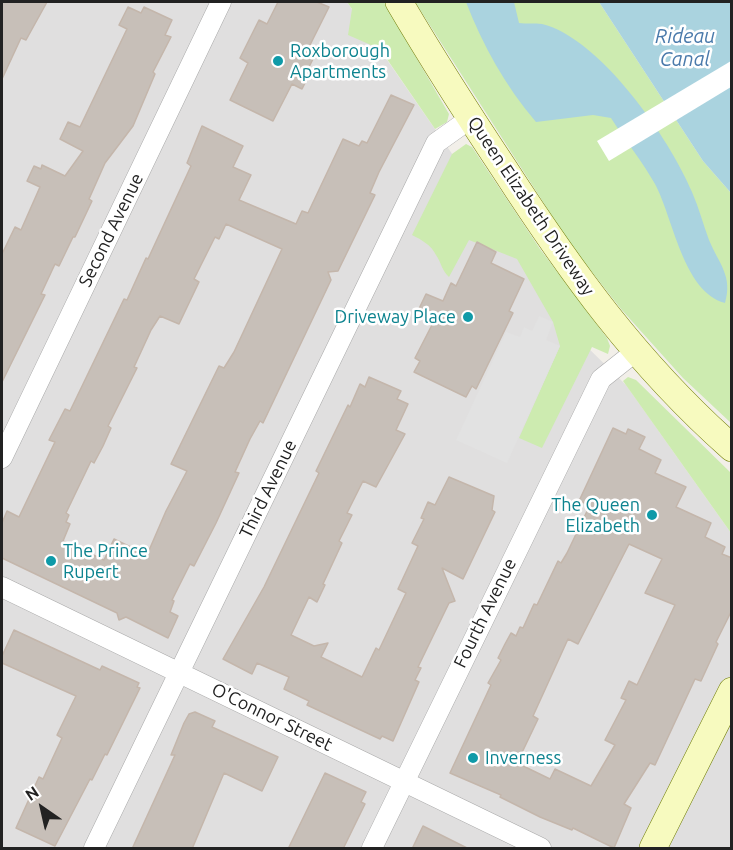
<!DOCTYPE html>
<html>
<head>
<meta charset="utf-8">
<style>
  body { margin:0 }
  #map { position:relative; width:733px; height:850px; overflow:hidden; background:#f2efe9; font-family:Ubuntu,sans-serif }
  canvas { display:block }
  .frame { position:absolute; inset:0; border:3px solid #222; pointer-events:none }
  .north { position:absolute; left:12px; top:778px; width:60px; height:60px; -webkit-text-stroke:4px #fff; paint-order:stroke; rotate:326deg; font-size:16px; font-weight:700; line-height:24px; text-align:center; color:#222 }
  .north::after { content:''; display:block; margin:auto; width:21px; height:27px; background:#222; clip-path:polygon(50% 0,100% 100%,50% 72%,0 100%) }
</style>
</head>
<body>
<div id="map">
<canvas width="733" height="850"></canvas>
<div class="frame"></div>
<div class="north">N</div>
</div>
<script>
const c = document.querySelector('canvas').getContext('2d');
c.lineJoin = 'round';
function paint(path, color) {
  c.fillStyle = color;
  c.fill(path, 'evenodd');
}
function stroke(path, color, width, dash) {
  c.strokeStyle = color;
  c.lineWidth = width;
  c.lineCap = dash ? 'butt' : 'round';
  c.setLineDash(dash || []);
  c.stroke(path);
}
function write(font, color, halo, rows, align = 'center') {
  c.font = font + ' Ubuntu,sans-serif';
  c.lineWidth = 5;
  c.setLineDash([]);
  c.textBaseline = 'middle';
  c.strokeStyle = halo;
  c.fillStyle = color;
  for (const [text, x, y, turn = 0] of rows) {
    c.save();
    c.translate(x, y);
    c.rotate((+turn || 0) * Math.PI / 180);
    c.textAlign = isNaN(turn) ? turn : align;
    if (halo) c.strokeText(text, 0, 0);
    c.fillText(text, 0, 0);
    c.restore();
  }
}
const residential = new Path2D(`
  M2 2H347L583 343 626 385 731 533V848H2Z`);
const grass = new Path2D(`
  M347 2H384L449 114 447 122 435 129 380 49 348 35 352 9Z
  M415 2H599L703 161 731 193V423L683 378 621 309 570 244Z
  M466 144 472 147 540 249 607 338 610 346 608 354 592 347 542 448 519 438 560 346 553 322 517 259 469 240 449 277C442 271 441 262 436 255 431 245 422 240 412 235L452 154Z
  M628 377 636 380 731 473V533L623 381Z`);
const parking = new Path2D(`
  M539 316 553 322 546 340 560 346 507 463 456 440 506 332 520 337 524 327 532 331Z`);
const water = new Path2D(`
  M466 2H514L519 23C526 24 535 23 542 24 600 38 670 139 692 192 699 208 703 224 709 240 719 264 733 276 725 303 683 292 673 217 655 184 642 161 625 140 611 118L593 115 536 122C506 87 482 44 466 2Z
  M599 2H731V193L703 161Z`);
const pier = new Path2D(`
  M731 61V87L609 161 597 141Z`);
const building = new Path2D(`
  M2 2H47L26 40 21 38 2 79Z
  M278 2H317L329 7 310 45 318 49 309 67 312 69 302 89 292 84 273 121 230 100 248 63 240 58 259 20 267 24Z
  M128 7 141 13 144 7 172 20 165 35 171 37 153 72 155 74 133 126 105 163 89 199 92 201 75 237H73L59 266 55 264 41 294 45 295 2 382V254L15 227 21 230 40 187 27 181 34 166 41 169 42 165 65 176 83 151 60 139 68 122 80 127 127 29 119 25Z
  M391 95 414 105 379 172 370 193 375 195 338 271 328 272 331 280 263 423 260 421 250 439 235 472 239 473 216 523 194 566 190 564 172 600 174 601 170 612 178 616 168 638 126 617 119 620 117 613 2 558V523L7 511 19 517 55 442 49 440 65 409 70 411 124 299 127 300 146 258 148 259 191 166 187 163 202 126 243 146 233 167 251 175 239 200 296 224 302 211 308 213 343 139 359 146 362 141 367 143ZM226 224 282 249 234 352 224 368 219 366 171 464 187 471 166 511 147 555 114 539 104 560 63 541 70 524 66 522 69 515 66 513 91 461 94 463 103 446 111 428 108 426 137 368 134 367 151 330 160 316 179 324 199 282 194 279 215 237 219 239Z
  M477 242 496 252 491 263 524 279 509 311 513 313 476 389 472 386 466 397 414 372 420 361 415 358 434 321 417 313 426 294 443 301 451 283 456 286Z
  M369 377 401 391 397 399 408 404 396 430 405 434 376 487 363 481 347 513 352 515 339 541 342 543 323 584 325 585 317 602 309 597 291 635 314 646 328 643 321 657 362 677 376 648 379 650 406 593 398 589 418 546 412 543 424 519 421 518 428 502 435 505 449 477 494 496 492 510 495 512 463 579 442 568 455 601 449 603 418 667 421 668 415 680 419 682 393 741 382 736 380 739 307 705 309 701 284 689 289 677 257 663 252 674 223 659 264 587 319 473 316 471 348 405 350 407 360 384 365 387Z
  M613 428 626 434 628 429 645 437 639 449 661 460 655 473 686 487 676 507 711 523 705 537 725 547 722 554 732 558V610L716 642 718 644 701 681 695 679 655 765 650 763 624 804 631 808 614 848 573 828 572 830 540 817 500 797 501 795 450 773 491 685 488 683 501 660 498 658 505 644 511 633 516 636 520 627 523 628 534 604 537 605 558 561 561 563 567 553 590 505 579 501ZM629 544 662 559 645 593 675 605 637 685 629 681 621 698 626 700 605 740 615 745 591 786 555 769 550 779 517 763 538 719 533 716 568 639 578 644Z
  M14 630 100 670 102 666 139 683 137 687 140 688 107 755 105 754 92 780 90 779 55 846 16 828 39 777 43 779 62 738 57 735 76 696 2 663V656Z
  M195 712 215 721 212 727 278 757 262 791 224 773 192 849H132L175 755H171L184 723 189 714Z
  M325 773 366 792 361 802 365 804 343 849H288Z
  M423 826 469 849H412Z`);
const street = new Path2D(`
  M2 458 221 2
  M2 587 541 848
  M94 848 436 143 471 118
  M372 848 601 379 635 352`);
const secondary = new Path2D(`
  M399 2C432 58 467 113 503 167 571 272 637 364 732 448
  M653 848 732 691`);
const markers = [
  [278,61,6,"#0f9aa8"],
  [468,317,6,"#0f9aa8"],
  [652,515,6,"#0f9aa8"],
  [51,561,6,"#0f9aa8"],
  [473,758,6,"#0f9aa8"]
];
const cultureNames = [
  ["Roxborough",290,51],
  ["Apartments",290,72],
  ["Driveway Place",456,317,"right"],
  ["The Queen",640,505,"right"],
  ["Elizabeth",640,526,"right"],
  ["The Prince",63,551],
  ["Rupert",63,572],
  ["Inverness",485,758]
];
const streetNames = [
  ["Queen Elizabeth Driveway",531,206,56],
  ["Second Avenue",111,230,-64],
  ["Third Avenue",268,489,-64],
  ["Fourth Avenue",485,613,-64],
  ["O'Connor Street",272,717,26]
];
const waterNames = [
  ["Rideau",685,36],
  ["Canal",685,59]
];
paint(residential, '#e0dfdf');
paint(grass, '#cdebb0');
paint(parking, '#e2e2e2');
paint(water, '#aad3df');
paint(pier, '#fff');
paint(building, '#c7bfb8');
stroke(building, '#c4b6ab', 1.5);
stroke(street, '#a9a9a9', 21);
stroke(secondary, '#707d05', 28);
stroke(street, '#fff', 20);
stroke(secondary, '#f7fabf', 27);
for (const [x, y, r, color] of markers) {
  const dot = new Path2D();
  dot.arc(x, y, r, 0, 2 * Math.PI);
  c.fillStyle = color;
  c.fill(dot);
  stroke(dot, '#fff', 2);
}
write('18px', '#0d838f', '#fff', cultureNames, 'left');
write('18px', '#222', '#fff', streetNames);
write('italic 20px', '#4a7aab', '#fff', waterNames);
</script>
</body>
</html>
